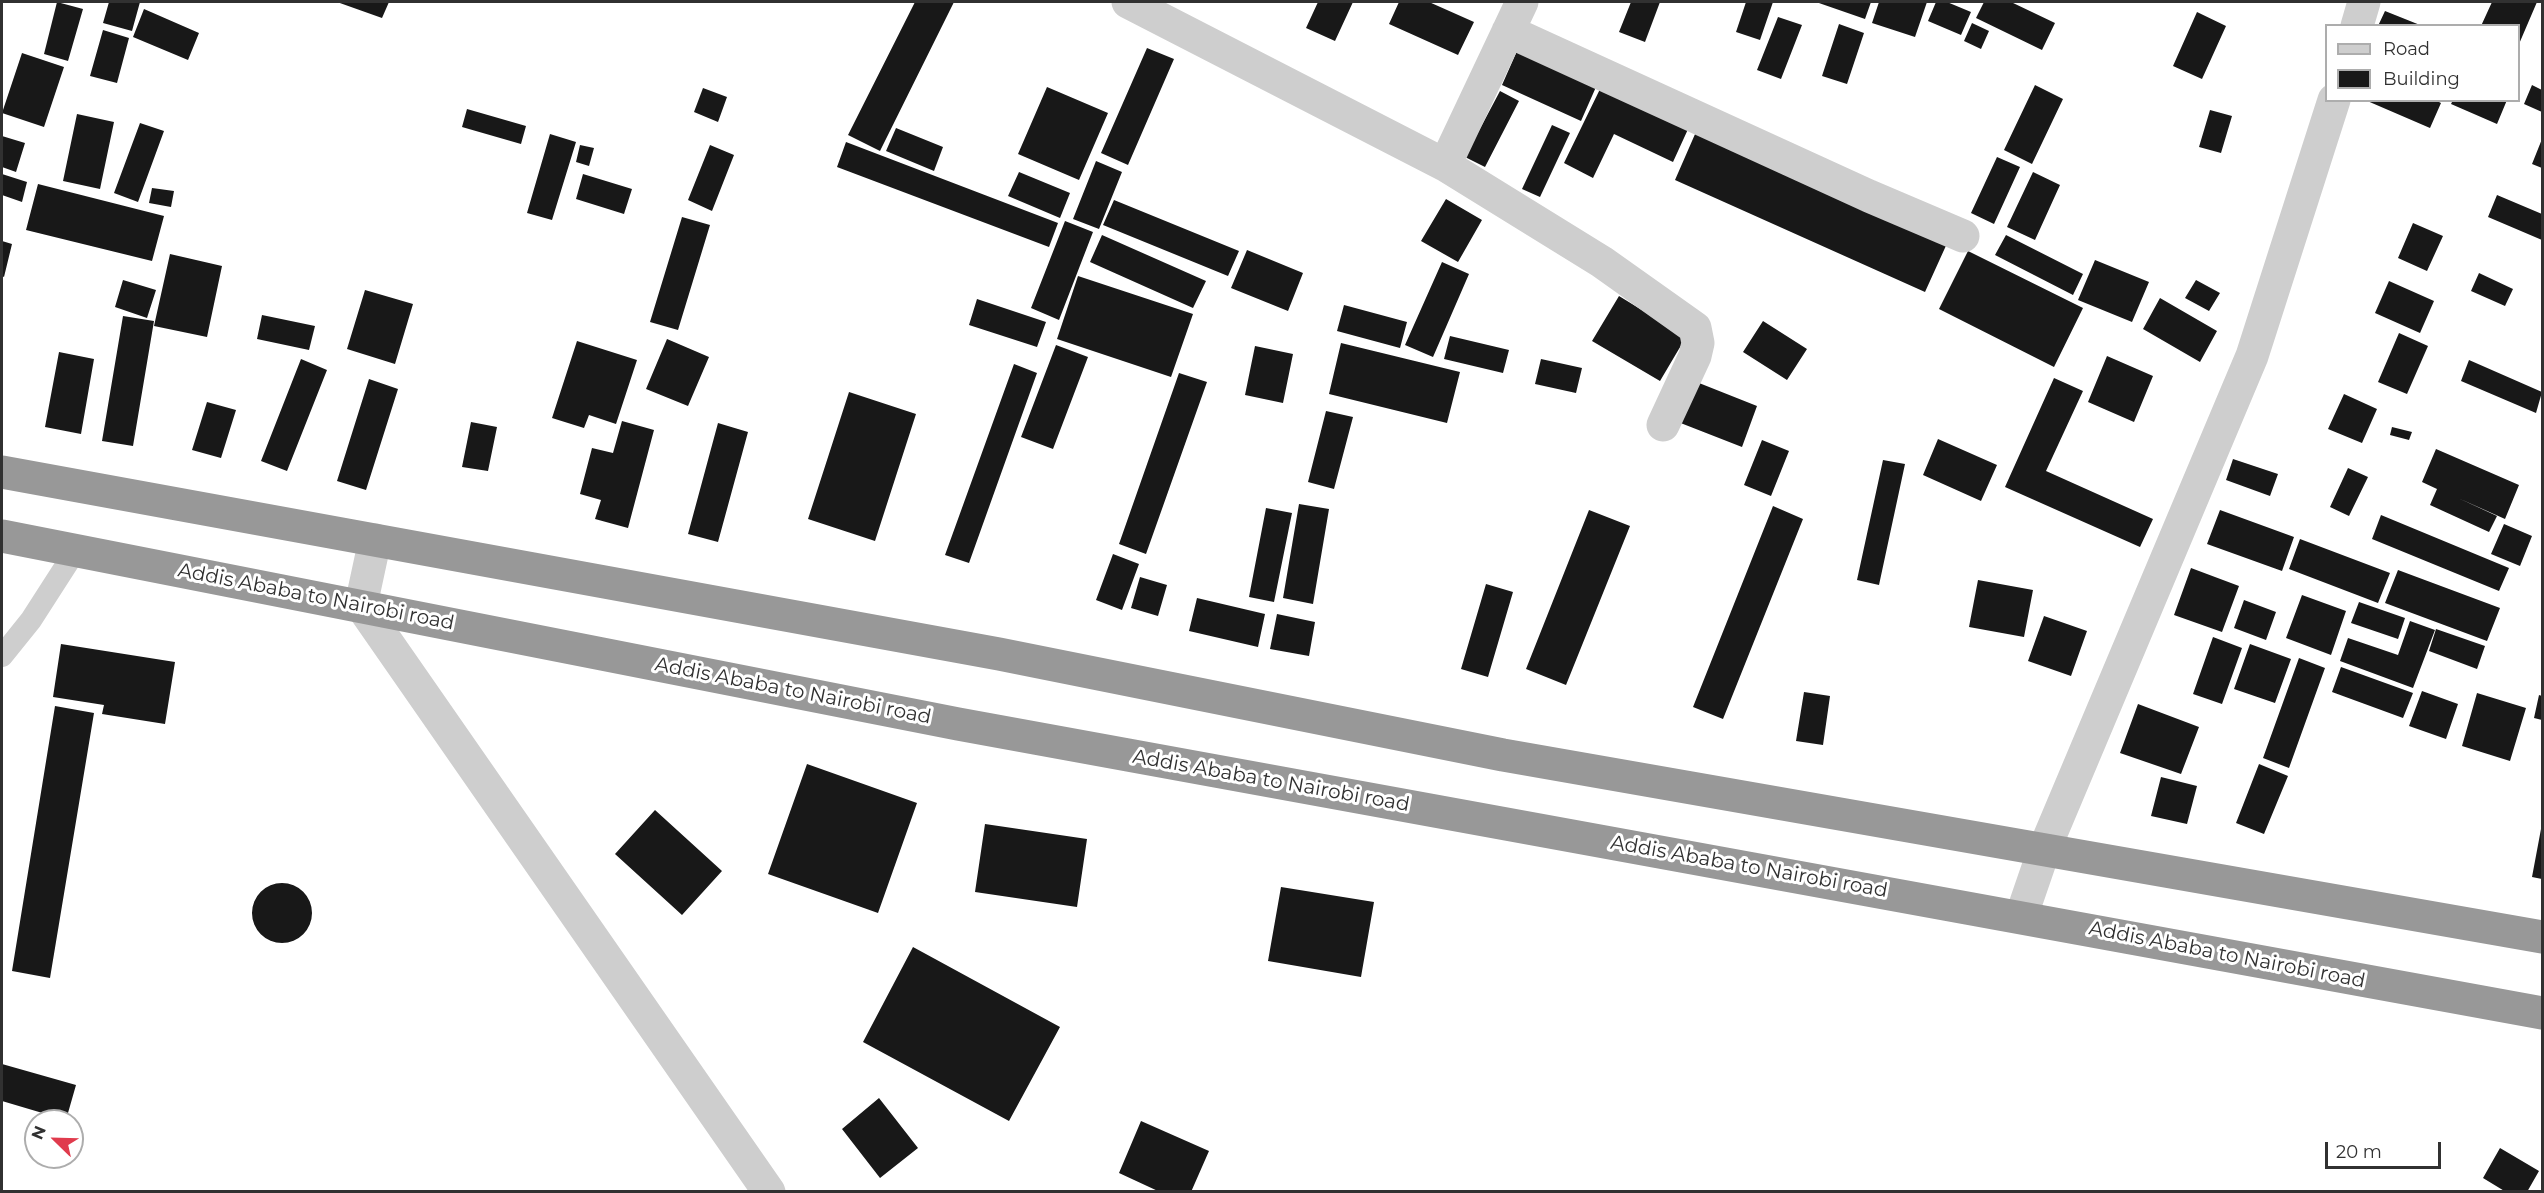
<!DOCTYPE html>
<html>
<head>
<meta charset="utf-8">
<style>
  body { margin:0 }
  #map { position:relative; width:2544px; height:1193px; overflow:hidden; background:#fff; font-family:Montserrat,sans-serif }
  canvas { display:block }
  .frame { position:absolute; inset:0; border:3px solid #313131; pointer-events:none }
  .legend { position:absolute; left:2325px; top:24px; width:195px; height:78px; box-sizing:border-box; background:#fff; border:2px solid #adadad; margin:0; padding:8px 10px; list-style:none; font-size:18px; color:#313131 }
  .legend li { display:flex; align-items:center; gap:12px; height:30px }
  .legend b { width:30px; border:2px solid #adadad }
  .north { position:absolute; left:24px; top:1109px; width:60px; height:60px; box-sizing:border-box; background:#fff; border:2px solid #adadad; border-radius:50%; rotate:293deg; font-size:16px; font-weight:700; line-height:24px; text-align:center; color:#313131 }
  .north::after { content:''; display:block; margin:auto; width:21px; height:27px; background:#e03b4d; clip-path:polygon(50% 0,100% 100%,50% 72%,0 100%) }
  .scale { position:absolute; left:2325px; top:1142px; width:116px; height:27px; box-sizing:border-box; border:3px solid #313131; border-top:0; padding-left:8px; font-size:18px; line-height:21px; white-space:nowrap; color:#313131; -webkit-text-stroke:4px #fff; paint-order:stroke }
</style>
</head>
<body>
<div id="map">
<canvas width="2544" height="1193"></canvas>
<div class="frame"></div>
<ul class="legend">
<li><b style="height:8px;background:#cecece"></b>Road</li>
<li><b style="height:16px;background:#181818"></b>Building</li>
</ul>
<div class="north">N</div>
<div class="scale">20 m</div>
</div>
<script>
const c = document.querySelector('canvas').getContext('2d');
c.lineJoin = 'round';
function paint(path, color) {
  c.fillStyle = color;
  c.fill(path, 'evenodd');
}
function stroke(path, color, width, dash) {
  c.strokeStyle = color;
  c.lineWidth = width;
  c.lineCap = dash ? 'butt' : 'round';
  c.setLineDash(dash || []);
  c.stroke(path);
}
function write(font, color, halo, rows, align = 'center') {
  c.font = font + ' Montserrat,sans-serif';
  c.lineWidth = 6;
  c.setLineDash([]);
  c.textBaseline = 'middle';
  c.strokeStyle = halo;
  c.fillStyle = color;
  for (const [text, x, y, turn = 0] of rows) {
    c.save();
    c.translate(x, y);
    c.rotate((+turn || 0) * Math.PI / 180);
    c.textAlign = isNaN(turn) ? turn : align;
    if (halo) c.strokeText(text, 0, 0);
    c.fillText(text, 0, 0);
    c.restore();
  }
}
const building = new Path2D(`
  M57 2 83 9 68 61 44 54Z
  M109 2H140L132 31 103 23Z
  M337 2H389L382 18Z
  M915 2H954L880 151 848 135Z
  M1318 2H1353L1335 41 1306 28Z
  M1399 2H1429L1474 22 1458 55 1389 24Z
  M1631 2H1660L1645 42 1619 32Z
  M1746 2H1773L1760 40 1736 32Z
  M1816 2H1871L1865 19Z
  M1879 2H1927L1915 37 1872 23Z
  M1936 2H1947L1971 12 1961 35 1928 21Z
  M1984 2H2011L2055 23 2042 50 1976 18Z
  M2492 2H2537L2519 44 2518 26H2481Z
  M144 9 199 33 188 60 133 37Z
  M2385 11 2420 25V26H2378Z
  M2197 12 2226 26 2202 79 2173 66Z
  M1778 17 1802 25 1781 79 1757 70Z
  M1972 23 1989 31 1981 49 1964 41Z
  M1839 24 1864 33 1847 84 1822 76Z
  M103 30 129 38 117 83 90 76Z
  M1147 48 1174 59 1128 165 1101 153Z
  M1517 51 1596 87 1581 121 1502 85Z
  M22 53 64 67 44 127 2 113Z
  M2035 85 2063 99 2032 164 2004 150Z
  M2532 85 2542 90V112L2524 104Z
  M1047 87 1108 113 1079 180 1018 154Z
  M1601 87 1689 127 1673 162 1614 134 1593 178 1564 163Z
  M703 88 727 97 718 122 694 112Z
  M1500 91 1519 101 1485 167 1465 157Z
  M2365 100H2435L2441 103 2430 128Z
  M2453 100H2507L2497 124 2451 104Z
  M467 109 526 126 521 144 462 127Z
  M2210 110 2232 116 2221 153 2199 147Z
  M77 114 114 122 100 189 63 181Z
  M140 123 164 131 138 202 114 193Z
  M1552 125 1570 133 1540 197 1522 189Z
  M1699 125 1949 239 1925 292 1675 180Z
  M896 128 943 147 934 171 886 151Z
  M550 134 576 142 552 220 527 213Z
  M2 136 25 143 16 172 2 167Z
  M2542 139V168L2532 164Z
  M846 142 1058 223 1049 247 837 167Z
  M580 145 594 148 589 166 576 162Z
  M710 145 734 155 712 211 688 200Z
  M1997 157 2020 167 1994 224 1971 213Z
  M1096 161 1122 172 1099 229 1073 219Z
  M1019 172 1070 193 1060 218 1008 196Z
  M2033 172 2060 185 2035 240 2007 227Z
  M2 174 27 182 22 202 2 195Z
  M583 174 632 189 624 214 576 199Z
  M38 184 164 216 152 261 26 230Z
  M152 188 174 191 171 207 149 203Z
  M2497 195 2542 214V240L2488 217Z
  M1446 199 1482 220 1458 262 1421 241Z
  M1114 200 1239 251 1228 276 1103 225Z
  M682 217 710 225 678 330 650 322Z
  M1065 221 1093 232 1059 320 1031 308Z
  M2413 223 2443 236 2427 271 2398 258Z
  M1102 235 1206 281 1193 308 1090 262Z
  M2006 235 2083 274 2073 295 1995 255Z
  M2 241 12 244 4 277 2 276Z
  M1247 250 1303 273 1288 311 1231 288Z
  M1968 251 2083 308 2054 367 1939 309Z
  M170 254 222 266 207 337 154 326Z
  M2095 260 2149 282 2132 322 2078 300Z
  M1442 262 1469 274 1433 357 1405 345Z
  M2479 273 2513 289 2505 306 2471 291Z
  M1078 276 1193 314 1171 377 1057 339Z
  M123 280 156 290 147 318 115 307Z
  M2196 280 2220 293 2209 311 2185 298Z
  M2389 281 2434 301 2420 333 2375 313Z
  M365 290 413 304 395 364 347 349Z
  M1619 296 1686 337 1660 381 1592 341Z
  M2160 298 2217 331 2200 362 2143 329Z
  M977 299 1046 322 1037 347 969 325Z
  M1344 305 1407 322 1400 348 1337 331Z
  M262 315 315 326 309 350 257 339Z
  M123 316 154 321 133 446 102 441Z
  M1763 321 1807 349 1787 380 1743 352Z
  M2399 333 2428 346 2407 394 2378 382Z
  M1450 336 1509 350 1503 373 1444 359Z
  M667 339 709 357 688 406 646 389Z
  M577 341 637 360 616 424 589 415 584 428 552 418Z
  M1341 343 1460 372 1447 423 1329 394Z
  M1056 345 1088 357 1053 449 1021 437Z
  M1255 346 1293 354 1283 403 1245 395Z
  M59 352 94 359 81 434 45 427Z
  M2107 356 2153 376 2134 422 2088 402Z
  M301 359 327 370 287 471 261 461Z
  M1541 359 1582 368 1576 393 1535 384Z
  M2469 360 2542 392 2536 413 2461 381Z
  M1014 364 1037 373 969 563 945 555Z
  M1179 373 1207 382 1146 554 1119 544Z
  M2054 378 2083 391 2046 471 2153 519 2140 547 2005 487Z
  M369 379 398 389 366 490 337 481Z
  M1694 381 1757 406 1742 447 1678 422Z
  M849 392 916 414 875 541 808 519Z
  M2344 394 2377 409 2362 443 2328 429Z
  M207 402 236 410 221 458 192 450Z
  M1326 411 1353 417 1334 489 1308 482Z
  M622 421 654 430 628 528 595 519 601 500 580 494 592 448 613 453Z
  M471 422 497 427 488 471 462 467Z
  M718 423 748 432 718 542 688 534Z
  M2392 427 2412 432 2409 440 2390 435Z
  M1938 439 1997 465 1981 501 1923 475Z
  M1762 440 1789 451 1771 496 1744 485Z
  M2436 449 2519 485 2505 519 2458 498 2497 516 2489 532 2430 505 2437 489 2422 482Z
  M2233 459 2278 474 2270 496 2226 480Z
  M1883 460 1905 464 1879 585 1857 580Z
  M2348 468 2368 477 2349 516 2330 507Z
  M1299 504 1329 509 1313 604 1283 598Z
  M1773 506 1803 519 1723 719 1693 707Z
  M1266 508 1292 513 1274 602 1249 597Z
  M1589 510 1630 526 1566 685 1526 669Z
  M2220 510 2294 537 2282 571 2207 544Z
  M2381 515 2509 568 2499 591 2372 539Z
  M2504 524 2532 536 2520 566 2491 554Z
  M2300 539 2390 573 2378 603 2289 569Z
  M1113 554 1139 564 1122 610 1096 600Z
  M2191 568 2239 586 2222 632 2174 615Z
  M2398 570 2500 608 2487 641 2385 603Z
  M1140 577 1167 585 1158 616 1131 608Z
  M1978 580 2033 590 2024 637 1969 627Z
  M1486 584 1513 592 1488 677 1461 669Z
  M2302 595 2346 611 2331 655 2286 638Z
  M1197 598 1265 614 1258 647 1189 631Z
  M2244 600 2276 612 2266 640 2234 628Z
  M2359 602 2405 618 2398 639 2351 623Z
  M1277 614 1315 622 1309 656 1270 649Z
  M2044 616 2087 631 2071 676 2028 661Z
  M2410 621 2435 630 2413 688 2340 661 2348 638 2398 655Z
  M2436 629 2485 646 2477 669 2429 651Z
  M2213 637 2242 648 2222 704 2193 694Z
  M61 644 175 662 165 724 102 714 104 705 53 697Z
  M2250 644 2291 659 2275 703 2234 689Z
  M2299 658 2325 668 2289 768 2263 758Z
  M2341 667 2413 693 2403 718 2332 692Z
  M2422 691 2458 704 2446 739 2409 726Z
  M1804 692 1830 696 1823 745 1796 741Z
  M2477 693 2526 708 2510 761 2462 746Z
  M2539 695 2542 696V720L2534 718Z
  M2138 704 2199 727 2181 774 2120 753Z
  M55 706 94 713 50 978 12 971Z
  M807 764 917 803 878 913 768 874Z
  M2259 764 2288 776 2264 834 2236 823Z
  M2161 777 2197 786 2187 824 2151 816Z
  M655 810 722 871 682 915 615 854Z
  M985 824 1087 839 1077 907 975 892Z
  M2541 829H2542V879L2532 877Z
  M252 913a30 30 0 1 1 60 0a30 30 0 1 1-60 0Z
  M1281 887 1374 902 1361 977 1268 961Z
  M913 947 1060 1027 1009 1121 863 1042Z
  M2 1064 76 1085 66 1120 2 1101Z
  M879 1098 918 1148 880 1178 842 1129Z
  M1141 1121 1209 1151 1191 1192H1160L1119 1173Z
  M2500 1148 2539 1171 2527 1192H2506L2483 1178Z`);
const lane = new Path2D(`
  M2 656 31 620 76 550`);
const street = new Path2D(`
  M1128 2 1445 165 1522 2
  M2357 26 2364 2
  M1508 31 1869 196 1963 236
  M1445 165 1602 262 1695 328 1698 343 1695 356 1663 425
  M375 540 361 605 769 1192
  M2021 917 2044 850 2252 356 2334 100`);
const highway = new Path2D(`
  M2 472 999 654 1503 755 2542 937
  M2 536 958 724 2542 1013`);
const streetNames = [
  ["Addis Ababa to Nairobi road",316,597,11],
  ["Addis Ababa to Nairobi road",793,691,11],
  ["Addis Ababa to Nairobi road",1271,781,10],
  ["Addis Ababa to Nairobi road",1749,867,10],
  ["Addis Ababa to Nairobi road",2227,955,11]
];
paint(building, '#181818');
stroke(lane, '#cecece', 22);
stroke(street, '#cecece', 33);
stroke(highway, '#989898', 33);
write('20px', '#313131', '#fff', streetNames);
</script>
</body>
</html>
